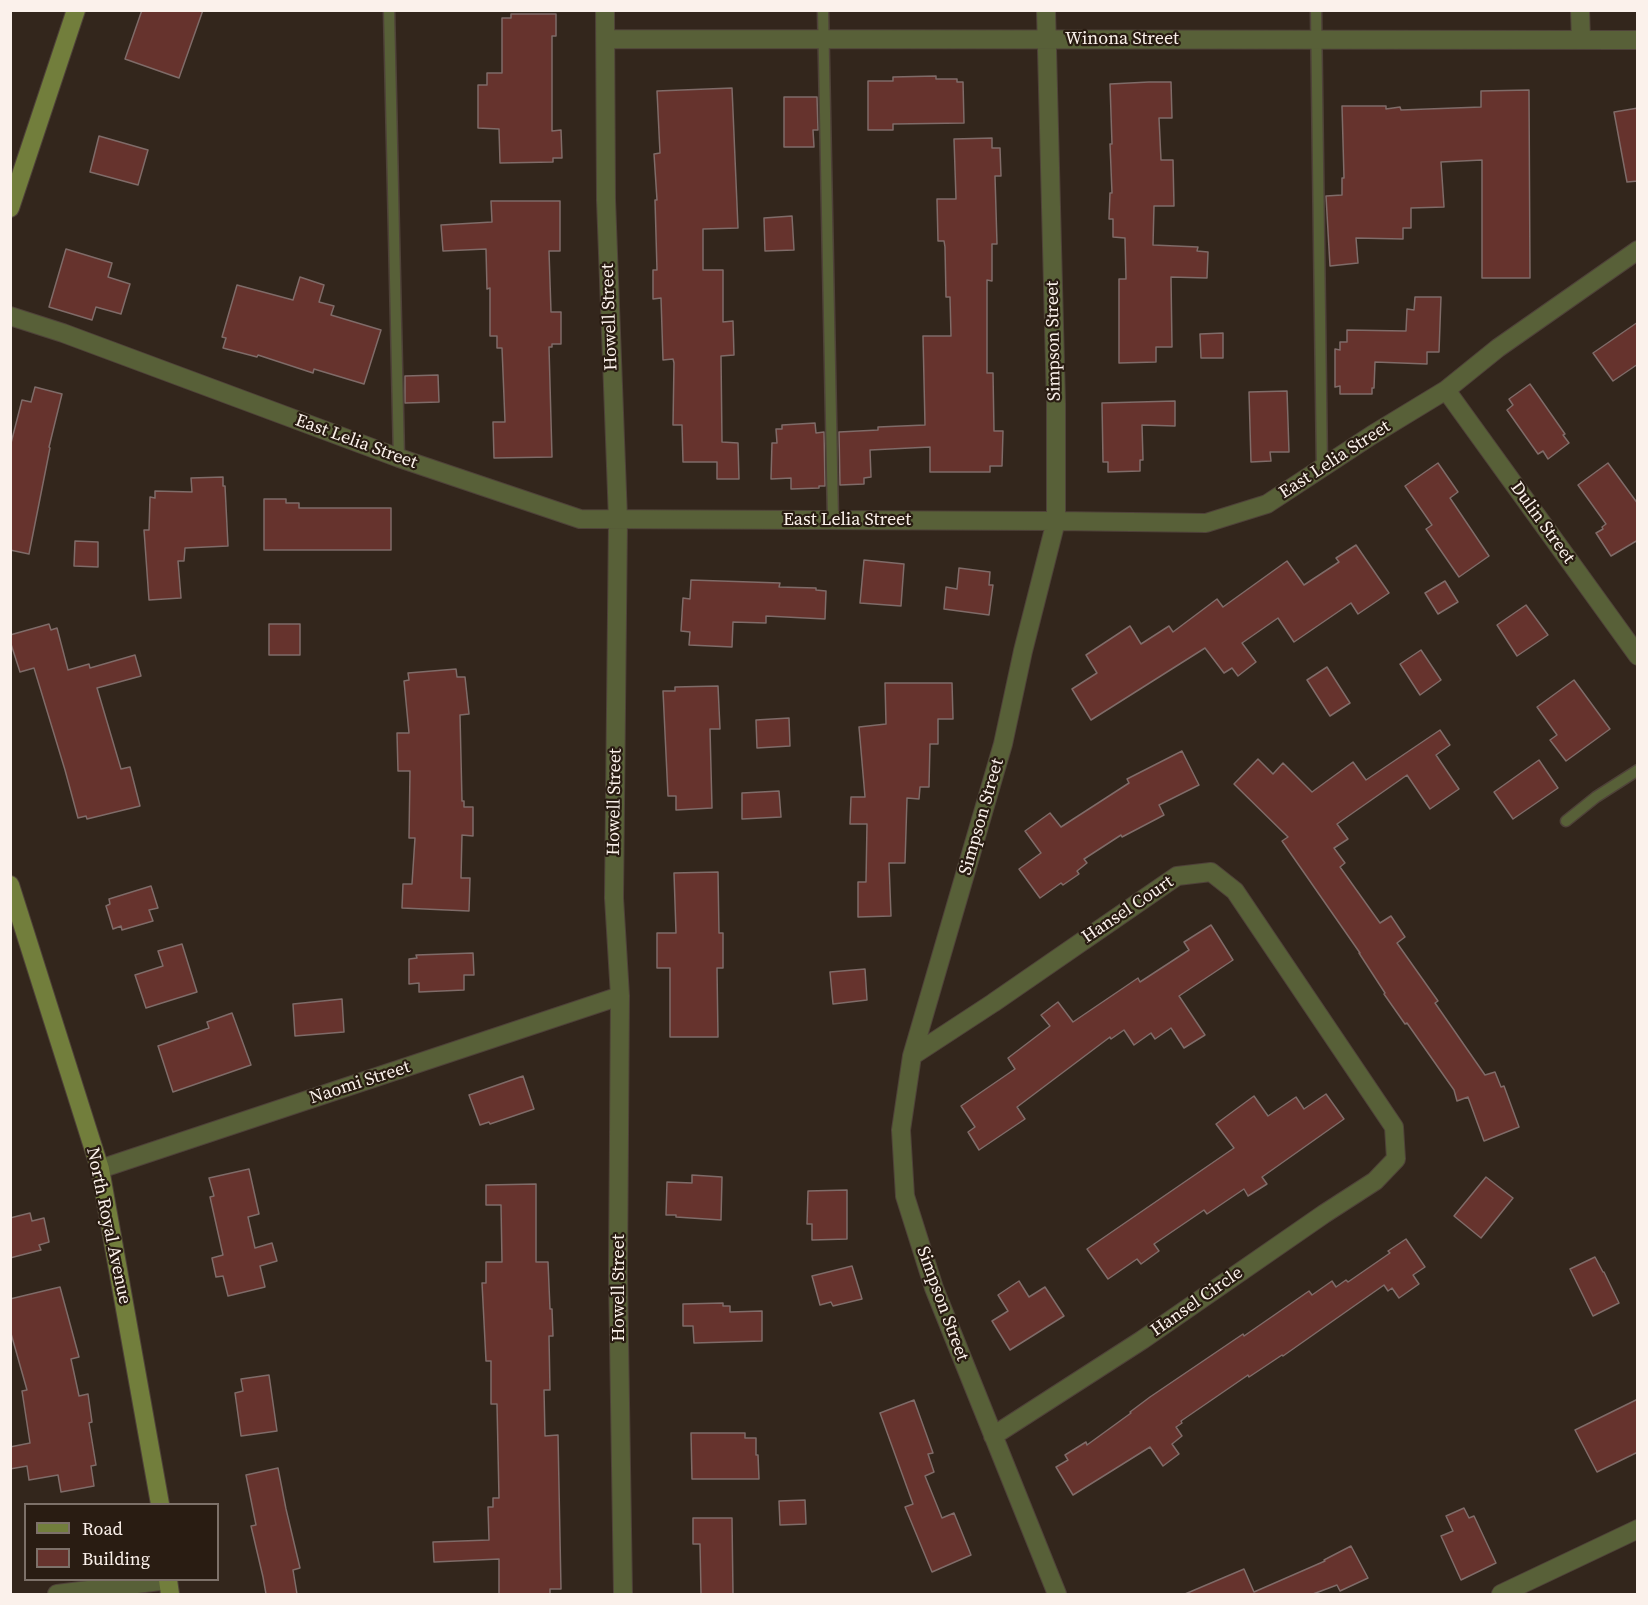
<!DOCTYPE html>
<html>
<head>
<meta charset="utf-8">
<style>
  body { margin:0 }
  #map { position:relative; width:1648px; height:1605px; overflow:hidden; background:#33261c; font-family:"Source Serif 4",serif }
  canvas { display:block }
  .frame { position:absolute; inset:0; border:12px solid #fbf1eb; pointer-events:none }
  .legend { position:absolute; left:24px; top:1503px; width:195px; height:78px; box-sizing:border-box; background:#291c12; border:2px solid #7d7169; margin:0; padding:8px 10px; list-style:none; font-size:18px; color:#fbf1eb }
  .legend li { display:flex; align-items:center; gap:12px; height:30px }
  .legend b { width:30px; border:2px solid #7d7169 }
</style>
</head>
<body>
<div id="map">
<canvas width="1648" height="1605"></canvas>
<div class="frame"></div>
<ul class="legend">
<li><b style="height:8px;background:#727e3c"></b>Road</li>
<li><b style="height:16px;background:#66332d"></b>Building</li>
</ul>
</div>
<script>
const c = document.querySelector('canvas').getContext('2d');
c.lineJoin = 'round';
function paint(path, color) {
  c.fillStyle = color;
  c.fill(path, 'evenodd');
}
function stroke(path, color, width, dash) {
  c.strokeStyle = color;
  c.lineWidth = width;
  c.lineCap = dash ? 'butt' : 'round';
  c.setLineDash(dash || []);
  c.stroke(path);
}
function write(font, color, halo, rows, align = 'center') {
  c.font = font + ' "Source Serif 4",serif';
  c.lineWidth = 4.5;
  c.setLineDash([]);
  c.textBaseline = 'middle';
  c.strokeStyle = halo;
  c.fillStyle = color;
  for (const [text, x, y, turn = 0] of rows) {
    c.save();
    c.translate(x, y);
    c.rotate((+turn || 0) * Math.PI / 180);
    c.textAlign = isNaN(turn) ? turn : align;
    if (halo) c.strokeText(text, 0, 0);
    c.fillText(text, 0, 0);
    c.restore();
  }
}
const building = new Path2D(`
  M142 10H203L179 78 125 59Z
  M511 14H556V36H552V131L561 130 562 158H553V162L500 163 499 129 478 128V85H487V73H502V18H511Z
  M936 76V79H957V82H963L964 123 893 124V130H868V81H893V77Z
  M1149 82H1171L1172 118H1159L1161 160H1173L1174 206H1154L1153 245 1198 247 1197 251 1208 252 1207 278 1171 277 1172 347H1156V362L1119 363V279H1126L1125 238 1113 237V219H1109L1110 193H1112L1110 144H1112L1110 84Z
  M732 88 738 228 703 229V270H723V322L733 321 734 355 721 356 722 442 738 443 739 479H717V462H683L682 425H673L674 363 673 359 663 360 661 298 653 299V270H657L655 200H657L654 154 660 153 657 91Z
  M1529 90 1530 278H1482V160L1441 162 1444 207 1411 208V228H1403V239L1356 238 1358 263 1330 266 1326 196 1342 195V178H1344L1342 106H1386V109L1400 107 1401 110 1481 107V91Z
  M784 97H817L818 130H813L814 147H784Z
  M1638 108V181L1627 182 1614 112Z
  M99 136 148 150 138 185 90 172Z
  M992 138V148H1000L1001 176H995L997 244H992V281L987 280V373H993L994 431H1003L1002 466H990V472H930V447L870 450 871 477 864 478V484L840 485 839 432 878 430V427L925 425 923 336H951L950 297H946L945 247 944 241H938L937 199H956L954 139Z
  M491 201H560V251H549L551 312H561V344H552V347H549L552 457 494 458 493 422H505L502 348H497V336H490V288L487 289 486 249 443 251 441 225 492 222Z
  M792 216 794 250 765 251 764 218Z
  M66 249 112 263 108 277 130 284 121 314 96 307 92 320 49 307Z
  M300 277 324 285 319 302 334 306 331 315 381 330 364 384 314 369 313 373 258 355 257 357 223 348 226 338 222 337 237 285 293 300Z
  M1415 297H1441L1439 352H1427V364L1375 362 1374 388H1372V394H1340V386L1335 387V349L1340 350V342H1347V330L1406 331 1407 309 1414 310Z
  M1638 322V364L1613 381 1593 353Z
  M1223 333V358H1201L1200 334Z
  M438 375 439 402 405 403V376Z
  M1530 384 1565 434 1563 435 1569 443 1548 459 1543 451 1538 454 1507 410 1513 405 1509 399Z
  M35 387 62 394 49 447 50 448 29 554 10 550V447L22 400 31 402Z
  M1287 391 1289 452H1270L1271 461 1251 462 1249 392Z
  M1175 401V426L1142 425 1143 460H1140V471L1108 472V462H1103L1102 403Z
  M815 423 816 433 824 432 825 486H819V488L791 489V478L771 479 772 443H777L776 429H782V425Z
  M1438 463 1458 492 1450 498 1489 556 1459 577 1426 529 1432 525 1405 486Z
  M1608 463 1638 504V540L1611 556 1596 533 1603 529 1602 527 1606 524 1578 485Z
  M223 477V486H225L228 546 185 548 184 561H178L181 598 149 600 144 530H149L150 497 155 498V491L192 492 191 478Z
  M264 499H286V503H299V508H391V550H264Z
  M75 541 98 542V567L74 566Z
  M1356 545 1389 593 1358 614 1351 603 1294 642 1278 618 1242 643 1256 662 1238 676 1232 668 1224 673 1205 648 1091 720 1072 689 1097 673 1086 655 1130 626 1141 644 1169 626 1173 632 1217 599 1223 607 1287 561 1304 585 1339 562 1336 558Z
  M864 560 904 564 901 606 860 603Z
  M959 568 990 572 989 585H993L989 615 944 609 946 587 957 589Z
  M691 580 780 583 779 587 816 588V590L826 591 825 619 766 616V623L733 622 732 647 689 645 690 632 681 631 683 598 690 599Z
  M1445 581 1458 602 1438 614 1425 593Z
  M1526 605 1548 635 1517 656 1497 625Z
  M49 624 51 630 57 628 68 670 89 664 90 668 135 655 141 676 97 688 121 769 130 767 140 806 87 819 86 816 78 818 65 770 34 668 20 672 10 641V635Z
  M269 624H300V655H269Z
  M1421 650 1441 680 1420 695 1400 664Z
  M1327 667 1350 703 1330 716 1307 680Z
  M456 669 457 677H465L469 714 460 715 462 801H464V807H473V836L462 835 461 878H470L469 911 402 908 403 884H412L415 838H409L410 771H398L397 733H409L404 681 409 680 408 673Z
  M1574 680 1610 729 1566 761 1550 740 1557 735 1537 707Z
  M885 683H952L953 719H938V744H930L929 787H920L919 799 907 798 905 863H889L891 916 858 917V882H866L867 824H850L851 797H865L859 727 886 724Z
  M718 686 720 729H710L712 808 676 810V796H668L663 691H675V687Z
  M789 718 790 746 757 748 756 720Z
  M1440 730 1450 745 1436 755 1459 789 1430 809 1407 775 1337 824 1348 839 1334 848 1345 863 1340 867 1380 923 1391 916 1405 937 1397 943 1438 1001 1435 1003 1485 1075 1495 1072 1501 1087 1504 1086 1519 1127 1484 1141 1468 1097 1457 1101 1454 1090 1407 1023 1405 1024 1384 994 1385 993 1359 953H1360L1282 841 1288 837 1234 784 1258 759 1273 774 1283 763 1312 792 1353 762 1366 780Z
  M1182 751 1199 785 1159 805 1164 815 1122 837 1121 835 1084 859 1087 863 1077 871 1079 874 1063 885 1061 883 1040 898 1019 869 1041 853 1025 831 1050 813 1061 827 1129 783 1127 779Z
  M1539 760 1558 788 1513 819 1494 792Z
  M779 791 781 817 742 819V793Z
  M718 872 719 933H723V968H717L718 1037H670V968H657V933H676L674 873Z
  M151 886 158 908 149 910 153 921 122 930 121 926 113 929 106 906 110 904 109 899Z
  M1211 925 1233 960 1179 996 1205 1035 1184 1048 1171 1028 1155 1039 1151 1033 1134 1045 1124 1030 1111 1039 1110 1037 1017 1107 1025 1119 979 1150 968 1132 975 1127 961 1106 1015 1069 1008 1058 1050 1026 1041 1015 1058 1002 1073 1022 1138 978 1140 982 1189 950 1184 942Z
  M182 944 197 992 146 1008 135 975 163 966 158 951Z
  M473 953 474 975H464V990L419 992V983L409 984V959L417 958 416 955Z
  M865 969 867 1000 833 1004 830 972Z
  M342 999 344 1032 295 1036 293 1004Z
  M232 1013 251 1065 173 1092 158 1046 209 1028 207 1022Z
  M523 1076 534 1109 490 1124 489 1122 480 1125 469 1095Z
  M1326 1094 1344 1119 1262 1177 1267 1184 1248 1196 1244 1189 1207 1214 1204 1210 1154 1244 1159 1251 1141 1264 1137 1259 1108 1279 1087 1249 1234 1148 1216 1124 1254 1096 1268 1116 1296 1097 1304 1109Z
  M249 1169 259 1214 248 1217 255 1248 272 1243 277 1261 260 1266 265 1287 228 1296 223 1276 216 1277 212 1258 223 1255 210 1197 214 1196 209 1178Z
  M692 1175 722 1177 721 1220 676 1217V1215H666L667 1182 692 1183Z
  M1486 1177 1513 1198 1481 1238 1454 1216Z
  M536 1184V1262H548L550 1309H552L553 1336H549L550 1390H544L545 1436 558 1435 561 1589H550V1594H499V1559L434 1562 433 1542 489 1540 488 1507H493V1498H499L497 1404H491V1361H486L482 1283H486V1262H502L501 1205H486V1185Z
  M847 1190V1239L812 1240V1224H807L808 1191Z
  M30 1213 32 1221 44 1218 49 1242 39 1245 41 1250 10 1258V1218Z
  M1406 1239 1425 1267 1413 1275 1419 1284 1399 1298 1392 1288 1388 1291 1384 1285 1283 1356 1282 1355 1249 1377 1248 1375 1181 1421 1182 1423 1176 1427 1182 1436 1172 1444 1179 1454 1163 1466 1150 1447 1073 1495 1056 1467 1068 1460 1065 1455 1086 1442 1087 1445 1131 1413 1130 1412 1150 1397 1243 1334 1244 1336 1309 1291 1312 1295 1332 1281 1336 1287 1346 1280 1348 1282 1390 1253 1388 1251Z
  M1595 1257 1603 1272H1604L1619 1303 1593 1316 1570 1269Z
  M852 1266 862 1299 833 1306 831 1302 820 1305 812 1276Z
  M1019 1281 1029 1297 1045 1287 1064 1316 1010 1350 992 1321 1008 1311 998 1295Z
  M60 1287 79 1357 71 1359 79 1396 88 1394 92 1422 89 1423 96 1465 91 1466 94 1486 61 1492 58 1475 29 1480 27 1466 10 1469V1447L30 1443 22 1391 27 1390 10 1330V1299Z
  M723 1303V1306H730V1312L762 1311V1341L694 1343 693 1326H683V1304Z
  M269 1375 277 1431 241 1436 235 1393 243 1391 241 1379Z
  M1638 1399V1452L1597 1472 1575 1430Z
  M914 1400 933 1453 928 1454 934 1472 925 1476 942 1518 954 1513 971 1555 932 1572 905 1507 913 1504 880 1413Z
  M691 1433H745V1438H756V1455H758L759 1479H692Z
  M278 1468 286 1509 300 1568 293 1570 297 1594H266L263 1577 251 1526 256 1525 246 1475Z
  M805 1500 806 1524 780 1525 779 1501Z
  M1464 1508 1469 1518 1474 1516 1496 1563 1461 1580 1441 1536 1453 1531 1446 1516Z
  M693 1518H732L733 1594H701L700 1544H693Z
  M1351 1546 1368 1578 1340 1591 1337 1585 1313 1594H1185L1244 1569 1254 1592 1325 1561 1324 1560Z`);
const lane = new Path2D(`
  M389 10 399 458
  M823 10 833 520
  M1316 10 1322 469
  M1566 821 1596 797 1638 770`);
const street = new Path2D(`
  M605 10 606 200 618 519 614 898 620 996 618 1274 623 1594
  M1046 10 1056 404V521L1023 651 1003 744 912 1056 901 1130 905 1196 934 1288 1057 1594
  M1580 10 1581 40
  M606 39 1638 40
  M10 316 63 333 399 458 580 519 1056 521 1206 523 1267 504 1372 435 1446 390 1498 348 1638 250
  M1446 390 1638 656
  M912 1056 993 1003 1177 876 1211 872 1235 891 1394 1127 1396 1159 1375 1181 1324 1214 1142 1340 993 1436
  M100 1169 620 996
  M57 1594 168 1580
  M1501 1594 1638 1529`);
const secondary = new Path2D(`
  M10 208 76 10
  M10 885 100 1169 160 1504
  M168 1580 170 1594`);
const streetNames = [
  ["Winona Street",1122,39],
  ["Howell Street",610,317,-92],
  ["Simpson Street",1054,341,-91],
  ["East Lelia Street",356,442,20],
  ["East Lelia Street",1335,460,-33],
  ["East Lelia Street",847,520],
  ["Dulin Street",1542,523,54],
  ["Howell Street",615,802,-89],
  ["Simpson Street",982,817,-74],
  ["Hansel Court",1128,910,-34],
  ["Naomi Street",360,1083,-18],
  ["North Royal Avenue",108,1226,78],
  ["Howell Street",619,1288,-90],
  ["Hansel Circle",1197,1302,-35],
  ["Simpson Street",942,1304,70]
];
paint(building, '#66332d');
stroke(building, '#7f6b68', 1.5);
stroke(lane, '#4f4239', 13);
stroke(street, '#4f4239', 20);
stroke(secondary, '#4f4239', 20);
stroke(lane, '#586038', 10);
stroke(street, '#586038', 18);
stroke(secondary, '#727e3c', 18);
write('18px', '#fbf1eb', '#291c12', streetNames);
</script>
</body>
</html>
